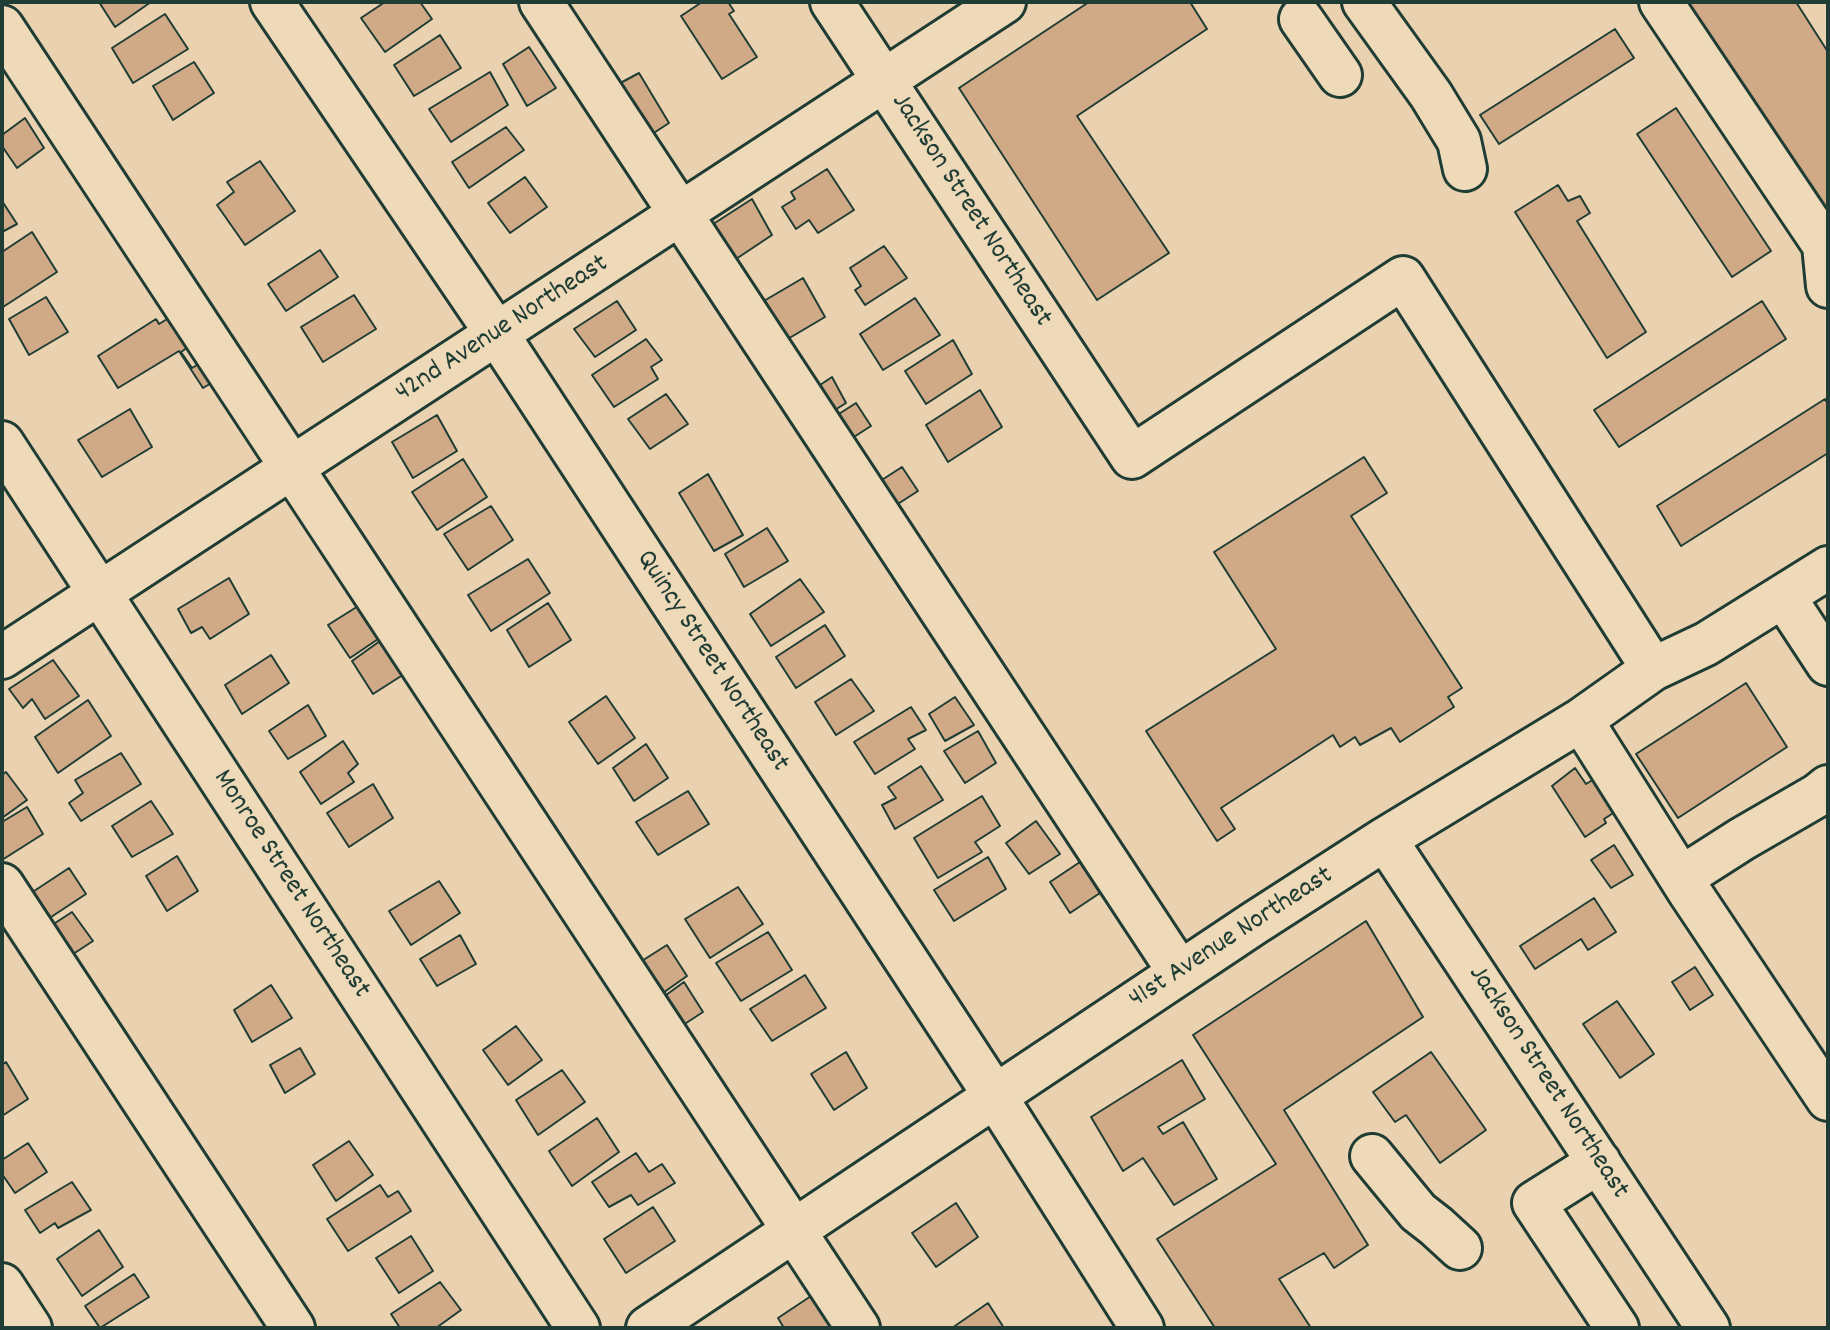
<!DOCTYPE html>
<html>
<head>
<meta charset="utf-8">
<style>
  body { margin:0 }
  #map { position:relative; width:1830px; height:1330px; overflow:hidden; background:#ead1af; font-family:Dekko,sans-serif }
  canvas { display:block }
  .frame { position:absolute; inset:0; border:4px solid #1f3d34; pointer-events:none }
</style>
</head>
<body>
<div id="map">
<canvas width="1830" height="1330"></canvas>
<div class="frame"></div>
</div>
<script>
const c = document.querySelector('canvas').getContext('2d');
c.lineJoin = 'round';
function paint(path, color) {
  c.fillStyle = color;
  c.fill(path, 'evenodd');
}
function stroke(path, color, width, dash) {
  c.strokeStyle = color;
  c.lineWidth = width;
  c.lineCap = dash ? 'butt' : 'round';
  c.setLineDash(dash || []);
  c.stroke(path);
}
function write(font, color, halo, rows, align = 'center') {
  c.font = font + ' Dekko,sans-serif';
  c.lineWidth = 7;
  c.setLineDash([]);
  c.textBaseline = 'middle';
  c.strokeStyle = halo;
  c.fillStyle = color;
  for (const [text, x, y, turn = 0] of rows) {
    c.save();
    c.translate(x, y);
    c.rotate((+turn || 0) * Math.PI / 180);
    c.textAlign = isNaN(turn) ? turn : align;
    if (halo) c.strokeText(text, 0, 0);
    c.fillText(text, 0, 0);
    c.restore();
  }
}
const building = new Path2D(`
  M99 2H151L115 27Z
  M385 2H420L432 19 385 52 361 18Z
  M702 2H728L734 11 729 14 757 57 722 79 681 16Z
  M1089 2H1190L1207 29 1077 116 1169 253 1097 300 959 88Z
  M1680 2H1796L1828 52V228Z
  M165 14 188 49 133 83 112 48Z
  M1615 29 1634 58 1499 144 1480 115Z
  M440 35 461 68 414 96 394 65Z
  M529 47 556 88 527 106 503 64Z
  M194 62 214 93 173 120 153 86Z
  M490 72 508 105 451 142 429 109Z
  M639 73 669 123 643 140 613 87Z
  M1676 108 1771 251 1732 277 1637 134Z
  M25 118 44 148 17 168 2 146V135Z
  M506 127 524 150 469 188 452 162Z
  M260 161 295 211 245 245 217 205 234 192 227 182Z
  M827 169 854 210 818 233 809 220 796 229 782 207 795 199 791 192Z
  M525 177 547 207 510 233 488 203Z
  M1558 185 1568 201 1580 196 1590 213 1577 221 1646 332 1607 358 1515 212Z
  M752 199 772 235 730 263 707 228Z
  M2 201 17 224 2 232Z
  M32 232 57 272 3 307 2 252Z
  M884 246 907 278 865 305 855 290 861 286 850 268Z
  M320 250 338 277 286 311 268 284Z
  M803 278 825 317 781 343 757 305Z
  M354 295 376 329 323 362 301 327Z
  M46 297 68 332 29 355 9 319Z
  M915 298 940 335 883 370 860 334Z
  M617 301 636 330 595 357 574 329Z
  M1762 301 1786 339 1619 447 1594 410Z
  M172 316 191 345 181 352 192 368 202 362 213 382 203 388 179 351 118 388 98 356 156 319 159 324Z
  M646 339 662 360 651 367 658 379 614 407 592 375Z
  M953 340 972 374 926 404 905 371Z
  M832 377 846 403 827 415 811 391Z
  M980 390 1002 427 948 462 926 425Z
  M666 394 688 424 650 449 628 419Z
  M1825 399 1828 404V453L1681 546 1657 506Z
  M856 403 871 426 846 442 831 419Z
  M130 409 152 447 102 477 78 440Z
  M437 415 457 451 413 478 392 442Z
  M1364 457 1387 493 1351 516 1462 688 1448 697 1454 707 1400 742 1391 728 1360 745 1355 737 1340 747 1333 735 1221 808 1235 829 1217 841 1146 731 1276 649 1214 552Z
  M463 459 487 497 437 530 412 492Z
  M902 467 918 491 890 509 874 485Z
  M708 474 743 535 714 551 679 493Z
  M491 506 513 540 468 570 444 534Z
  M767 528 788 561 744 587 725 554Z
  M528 559 550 593 491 631 468 595Z
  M229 578 249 614 210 639 202 627 191 633 178 609Z
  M800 579 824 612 771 646 750 614Z
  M363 603 384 635 350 658 328 625Z
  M548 603 571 640 529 667 507 630Z
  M825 625 845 656 796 688 776 657Z
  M387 636 409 671 373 694 352 661Z
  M271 655 289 683 242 714 225 685Z
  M53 660 79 696 45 719 32 699 23 708 9 689Z
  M851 679 874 711 836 735 815 702Z
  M1746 683 1787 747 1678 818 1636 754Z
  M606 696 635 738 598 764 569 722Z
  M955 697 974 725 945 741 929 714Z
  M88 700 111 736 58 773 35 737Z
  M308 705 326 736 288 759 269 731Z
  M911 707 926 730 908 739 915 749 875 774 854 742Z
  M978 731 996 763 965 783 944 751Z
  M343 741 358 764 348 773 354 782 321 804 300 772Z
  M646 744 668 778 634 801 613 768Z
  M121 753 141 784 81 821 69 803 83 793 75 780Z
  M921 766 943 800 895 829 882 805 896 798 888 787Z
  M1575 768 1586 784 1596 778 1618 810 1604 819 1606 823 1585 837 1552 786Z
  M6 772 27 800 2 818V775Z
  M373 784 393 818 349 847 327 813Z
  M688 791 709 824 658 855 636 822Z
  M982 796 1000 826 975 842 982 852 938 878 914 838Z
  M151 801 173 834 132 857 112 826Z
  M27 807 43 834 2 860V822Z
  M1036 821 1060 854 1029 874 1006 843Z
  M1614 845 1633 875 1611 888 1591 860Z
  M177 856 198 891 167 911 146 876Z
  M988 857 1006 889 954 921 934 890Z
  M1080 862 1100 893 1070 913 1050 882Z
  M69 868 86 894 42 923 25 897Z
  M439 881 460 913 411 945 389 911Z
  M738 887 763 924 710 958 685 919Z
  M1594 898 1616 932 1588 950 1581 939 1535 969 1520 946Z
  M72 912 93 941 67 958 46 929Z
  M1366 921 1423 1017 1284 1110 1368 1245 1334 1268 1324 1253 1279 1279 1311 1328H1215L1157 1239 1276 1164 1193 1035Z
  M768 932 792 970 741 1001 716 963Z
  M460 935 476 964 437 986 420 959Z
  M667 945 687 976 660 995 637 964Z
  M1695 967 1713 995 1690 1010 1672 982Z
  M805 975 826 1008 772 1041 750 1009Z
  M684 982 703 1012 674 1031 655 1003Z
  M271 985 292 1018 252 1042 234 1010Z
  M1617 1001 1654 1054 1620 1078 1583 1024Z
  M516 1026 542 1060 508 1085 483 1050Z
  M300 1048 315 1074 285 1093 270 1065Z
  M846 1052 867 1088 834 1110 811 1074Z
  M1431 1052 1486 1130 1440 1163 1406 1115 1395 1122 1373 1092Z
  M1182 1060 1205 1099 1158 1127 1163 1134 1183 1122 1217 1179 1174 1205 1143 1158 1123 1171 1091 1117Z
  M6 1062 28 1099 2 1116V1065Z
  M562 1070 585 1102 538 1135 516 1100Z
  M597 1118 619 1152 572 1186 549 1151Z
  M349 1141 373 1175 336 1201 313 1165Z
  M28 1143 47 1172 15 1193 2 1174V1160Z
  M636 1153 649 1172 662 1164 675 1183 638 1205 631 1195 609 1207 592 1182Z
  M72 1182 91 1210 58 1228 55 1223 40 1233 25 1210Z
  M380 1185 388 1197 398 1191 411 1211 348 1251 327 1219Z
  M956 1203 978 1237 936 1267 912 1233Z
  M653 1207 675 1241 626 1273 604 1239Z
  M99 1230 123 1267 82 1296 57 1259Z
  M411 1236 433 1271 399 1293 376 1258Z
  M134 1274 149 1297 100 1328 85 1306Z
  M440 1282 461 1310 436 1328H400L391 1314Z
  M811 1296 834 1326 829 1328H784L778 1318Z
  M988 1303 1004 1328H952Z`);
const minor = new Path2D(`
  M272 2 497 334 995 1096 1142 1328
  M541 2 1180 973
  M832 2 1132 457 1403 278 1653 669
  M1364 2 1431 95 1459 141 1465 169
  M1661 2 1824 245 1828 286
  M1301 19 1340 75
  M2 27 858 1328
  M2 443 578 1328
  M1784 597 1828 664
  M2 657 1004 2
  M1581 720 1689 891 1828 1099
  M1385 839 1708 1328
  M1681 878 1742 839 1818 795 1828 787
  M2 885 293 1328
  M1372 1156 1418 1212 1436 1226 1460 1248
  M1599 1162 1534 1203 1617 1328
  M2 1285 30 1328
  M648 1328 1253 924 1385 839 1581 720 1653 669 1706 644 1828 568`);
const streetNames = [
  ["Jackson Street Northeast",970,211,57],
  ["42nd Avenue Northeast",503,330,-33],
  ["Quincy Street Northeast",711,662,57],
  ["Monroe Street Northeast",290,885,57],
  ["41st Avenue Northeast",1232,939,-33],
  ["Jackson Street Northeast",1547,1083,57]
];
paint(building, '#d0aa87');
stroke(building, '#1f3d34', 2);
stroke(minor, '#1f3d34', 48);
stroke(minor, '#eed9b8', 42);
write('28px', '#1f3d34', '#eed9b8', streetNames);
</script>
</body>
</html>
